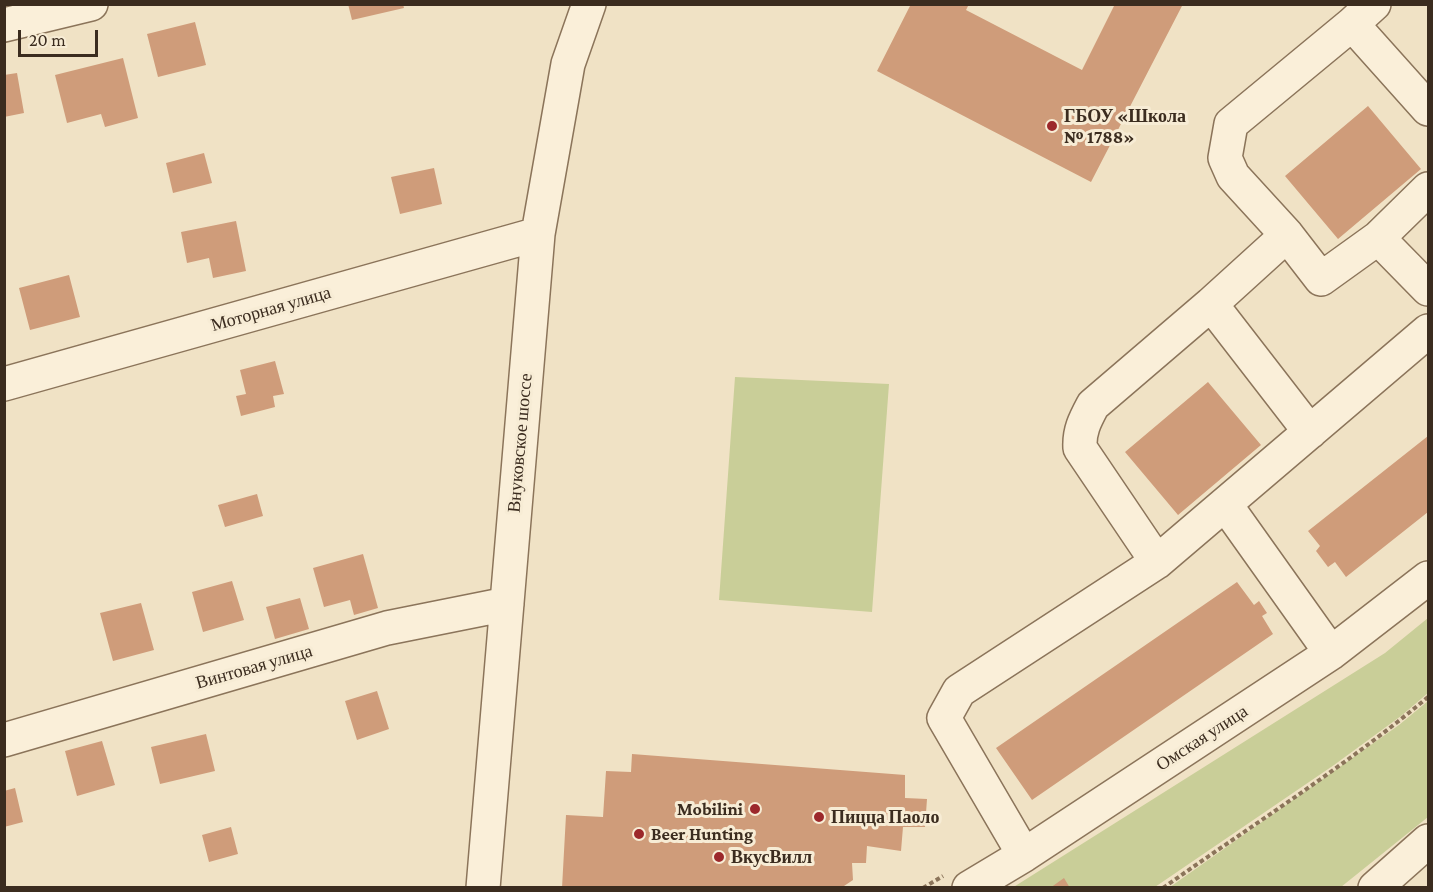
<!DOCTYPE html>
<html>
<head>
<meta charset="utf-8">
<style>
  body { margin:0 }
  #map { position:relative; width:1433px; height:892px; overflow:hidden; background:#f0e2c5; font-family:"Crimson Pro",serif }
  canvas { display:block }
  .frame { position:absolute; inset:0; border:6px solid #3b2c1f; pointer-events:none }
  .scale { position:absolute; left:18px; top:30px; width:80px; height:27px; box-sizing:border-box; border:3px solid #3b2c1f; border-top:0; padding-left:8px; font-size:18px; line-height:21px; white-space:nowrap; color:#3b2c1f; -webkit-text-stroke:4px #f7ecd5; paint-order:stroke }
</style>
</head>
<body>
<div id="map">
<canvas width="1433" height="892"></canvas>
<div class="frame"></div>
<div class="scale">20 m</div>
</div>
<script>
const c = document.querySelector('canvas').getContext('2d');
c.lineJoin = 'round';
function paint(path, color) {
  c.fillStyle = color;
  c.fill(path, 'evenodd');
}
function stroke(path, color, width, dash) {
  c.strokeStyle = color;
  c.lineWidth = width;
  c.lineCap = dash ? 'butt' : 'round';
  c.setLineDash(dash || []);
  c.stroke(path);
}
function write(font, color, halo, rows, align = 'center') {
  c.font = font + ' "Crimson Pro",serif';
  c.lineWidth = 6;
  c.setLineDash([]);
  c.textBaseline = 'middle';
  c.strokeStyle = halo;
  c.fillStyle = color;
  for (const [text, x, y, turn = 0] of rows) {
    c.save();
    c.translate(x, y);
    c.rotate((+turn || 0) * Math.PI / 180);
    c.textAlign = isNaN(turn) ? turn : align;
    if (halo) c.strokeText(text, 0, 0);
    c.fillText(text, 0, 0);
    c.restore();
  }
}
const green = new Path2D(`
  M735 377 889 384 872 612 719 600Z
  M1428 618V693L1401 716 1334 765 1155 887 1012 888 1385 653Z
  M1428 701V817L1341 887H1170L1399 725Z`);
const building = new Path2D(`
  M348 4H403L404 8 352 20Z
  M911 4H969L966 10 1082 70 1115 4H1183L1091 182 877 71Z
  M195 22 206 65 158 77 147 34Z
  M123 58 138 118 105 127 101 114 67 123 55 75Z
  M17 73 24 113 4 117V75Z
  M1368 106 1421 169 1338 239 1285 176Z
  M204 153 212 183 173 193 166 163Z
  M434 168 442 204 400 214 391 177Z
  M236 221 246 271 213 278 209 258 187 263 181 232Z
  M69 275 80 317 30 330 19 288Z
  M275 361 284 394 273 396 275 407 241 416 236 396 246 394 240 370Z
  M1208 382 1261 445 1178 515 1125 452Z
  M1428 436V512L1346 577 1335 562 1328 567 1316 551 1320 546 1308 531Z
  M257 494 263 516 225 527 218 505Z
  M363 554 378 608 354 615 350 600 324 607 313 568Z
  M232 581 244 620 203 632 192 592Z
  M1237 582 1254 605 1259 601 1267 613 1262 616 1273 634 1032 800 996 748Z
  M300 598 309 629 275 639 266 607Z
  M141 603 154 650 113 661 100 613Z
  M377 691 389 729 357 740 345 701Z
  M206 734 215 771 160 784 151 747Z
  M102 741 115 785 77 796 65 751Z
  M632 754 905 775V798L927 799 925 827H903L901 851 867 846 866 863H852L853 880 841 888H562L566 815 603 817 606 771 631 772Z
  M15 788 23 822 4 827V791Z
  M231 827 238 854 209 862 202 835Z
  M1064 878 1070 888H1050Z`);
const path = new Path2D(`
  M923 888 943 876
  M1163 888C1252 825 1345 767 1428 697`);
const minor = new Path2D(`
  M1352 24 1374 4
  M4 25 91 4
  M1428 109 1352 24 1231 124 1225 158 1233 176 1287 235 1321 279 1378 238 1428 189
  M1378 238 1428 289
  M1211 304 1310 432
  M4 384 538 234
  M1225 504 1331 653
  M1157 562 1080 448C1079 431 1085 420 1093 405L1211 304 1287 235
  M4 740 387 628 507 604
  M1024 855 944 718 959 691 1157 562 1428 331
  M483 888 538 234 568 64 589 4
  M969 888 1024 855 1331 653 1428 578
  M1375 888 1428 841`);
const markers = [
  [1052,126,6,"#9c282b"],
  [755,809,6,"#9c282b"],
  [819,817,6,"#9c282b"],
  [639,834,6,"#9c282b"],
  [719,857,6,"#9c282b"]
];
const poiNames = [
  ["ГБОУ «Школа",1064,116],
  ["№ 1788»",1064,137],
  ["Mobilini",743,809,"right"],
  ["Пицца Паоло",831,817],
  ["Beer Hunting",651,834],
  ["ВкусВилл",731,857]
];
const streetNames = [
  ["Моторная улица",271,309,-16],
  ["Внуковское шоссе",520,443,-85],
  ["Винтовая улица",254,667,-16],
  ["Омская улица",1202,738,-33]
];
paint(green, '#c9ce98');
paint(building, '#cf9c7a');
stroke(minor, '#8b745a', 36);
stroke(path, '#8b745a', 4, [4.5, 3]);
stroke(minor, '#faefd9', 33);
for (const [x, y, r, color] of markers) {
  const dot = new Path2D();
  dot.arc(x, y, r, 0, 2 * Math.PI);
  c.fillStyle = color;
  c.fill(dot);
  stroke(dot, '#f7ecd5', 2);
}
write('bold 18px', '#3b2c1f', '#f7ecd5', poiNames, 'left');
write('18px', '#3b2c1f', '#f7ecd5', streetNames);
</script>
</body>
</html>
